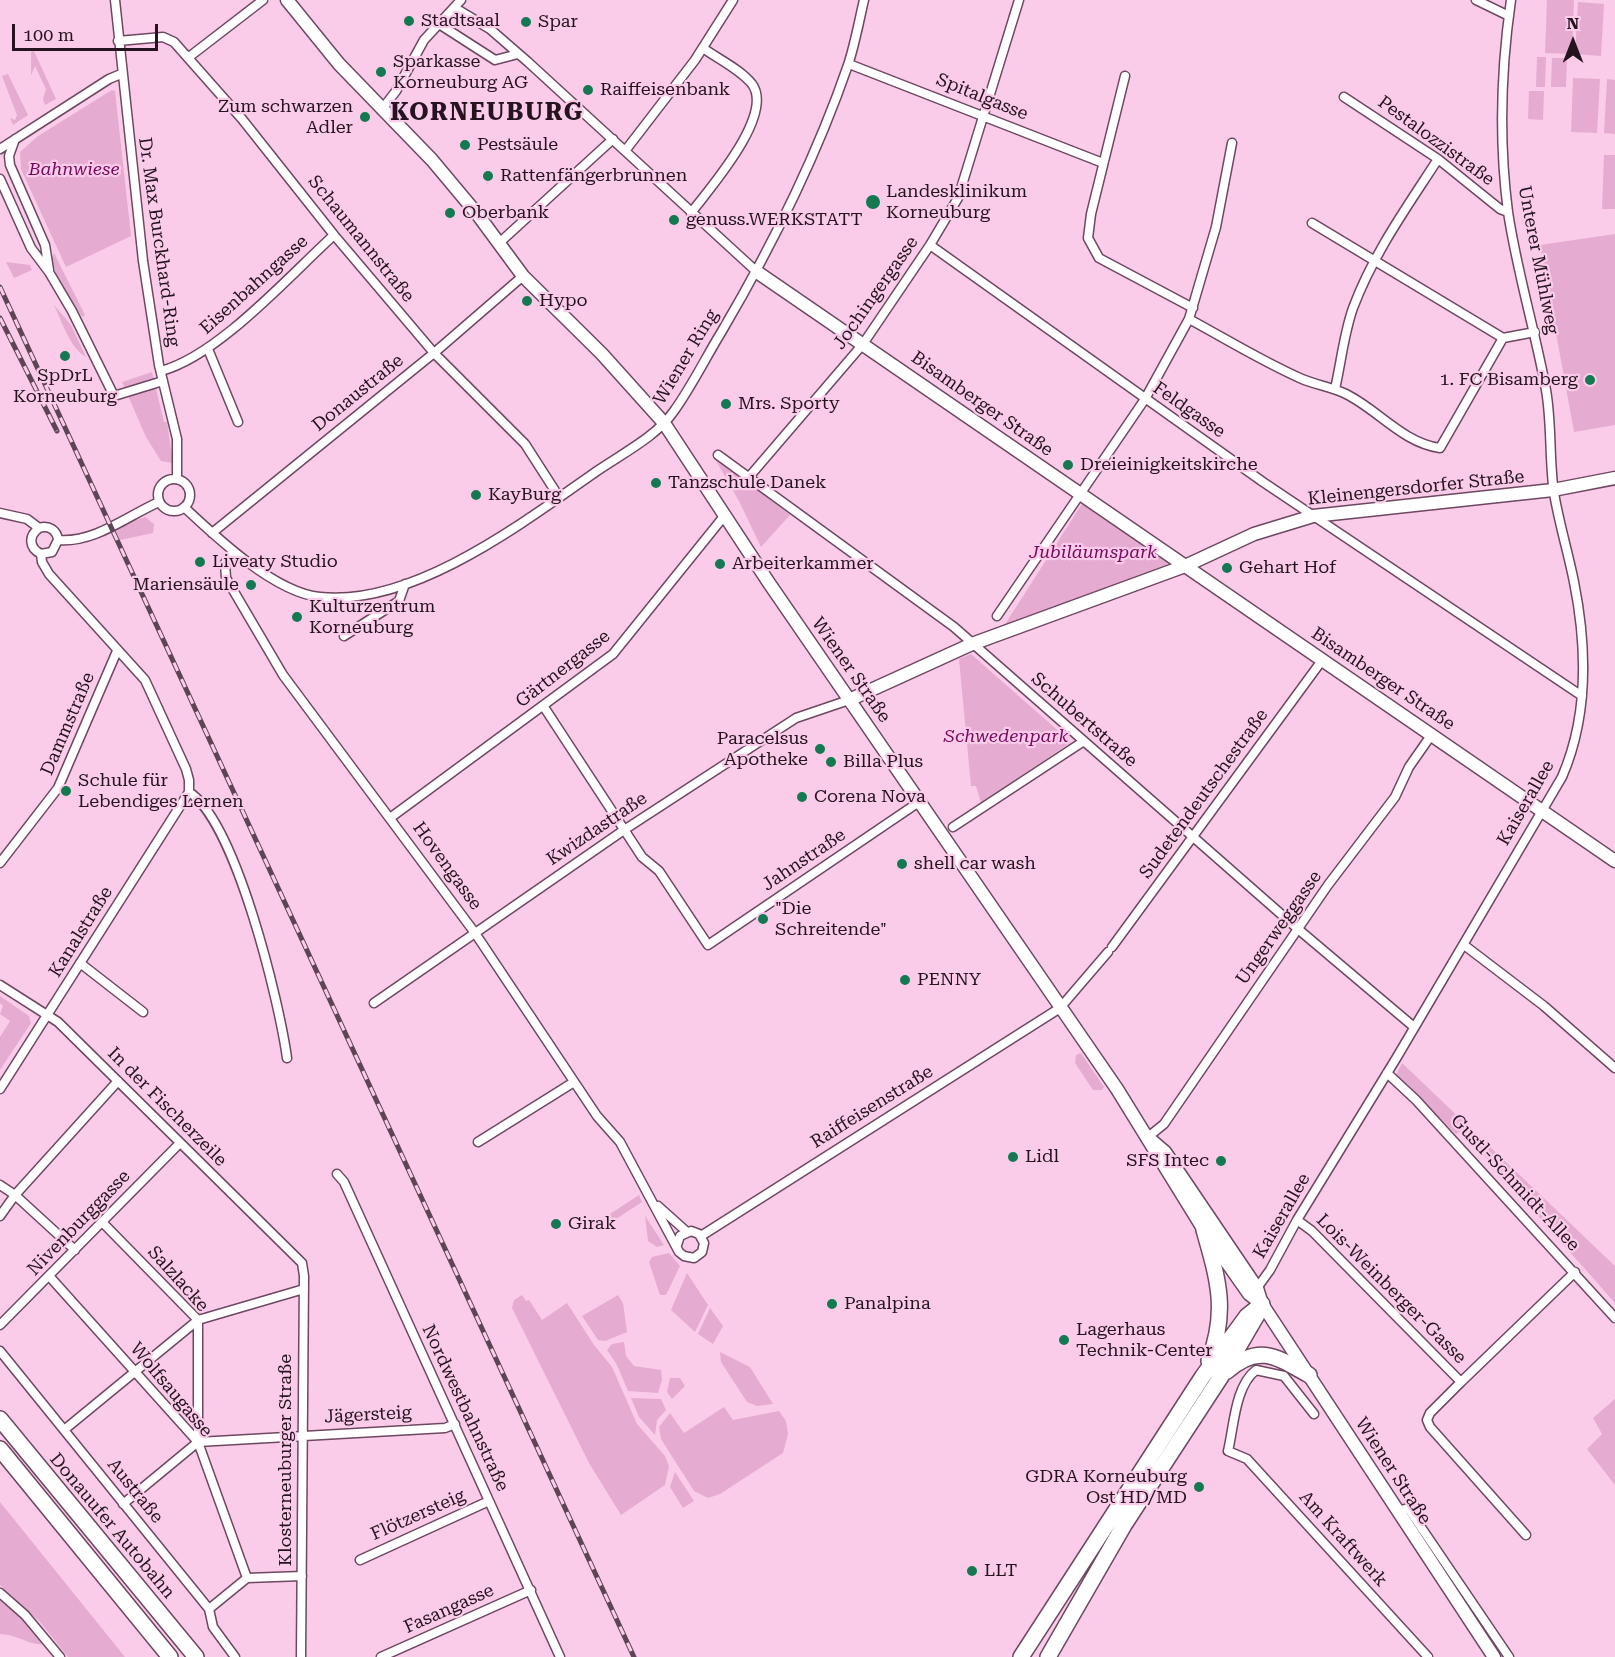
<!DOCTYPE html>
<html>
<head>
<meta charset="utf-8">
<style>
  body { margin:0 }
  #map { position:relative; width:1615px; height:1657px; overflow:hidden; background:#facce9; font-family:"Roboto Serif",serif }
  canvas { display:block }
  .north { position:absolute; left:1543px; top:12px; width:60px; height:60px; -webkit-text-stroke:4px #facce9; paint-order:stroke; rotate:0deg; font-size:16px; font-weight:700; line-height:24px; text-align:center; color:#25141f }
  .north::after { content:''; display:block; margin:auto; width:21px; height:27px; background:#25141f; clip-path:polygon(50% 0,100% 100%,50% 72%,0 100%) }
  .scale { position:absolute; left:12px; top:24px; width:146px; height:27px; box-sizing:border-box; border:3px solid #25141f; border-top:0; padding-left:8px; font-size:18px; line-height:21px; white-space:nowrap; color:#25141f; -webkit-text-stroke:4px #facce9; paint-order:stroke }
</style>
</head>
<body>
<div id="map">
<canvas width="1615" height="1657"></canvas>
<div class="north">N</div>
<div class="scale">100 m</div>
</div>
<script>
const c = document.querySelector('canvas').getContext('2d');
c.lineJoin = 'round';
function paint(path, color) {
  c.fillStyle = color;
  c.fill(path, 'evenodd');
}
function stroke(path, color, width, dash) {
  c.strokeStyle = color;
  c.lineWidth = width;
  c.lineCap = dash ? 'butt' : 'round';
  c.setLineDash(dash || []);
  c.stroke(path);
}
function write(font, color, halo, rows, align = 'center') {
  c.font = font + ' "Roboto Serif",serif';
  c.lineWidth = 4.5;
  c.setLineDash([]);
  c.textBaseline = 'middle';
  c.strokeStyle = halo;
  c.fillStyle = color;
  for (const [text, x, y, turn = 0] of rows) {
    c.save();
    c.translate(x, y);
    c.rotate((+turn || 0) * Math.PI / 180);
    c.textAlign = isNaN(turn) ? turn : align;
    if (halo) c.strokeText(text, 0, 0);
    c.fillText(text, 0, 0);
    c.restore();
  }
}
const green = new Path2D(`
  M1547 0H1574L1572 54 1545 53Z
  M1578 2 1604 4 1601 56 1575 54Z
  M34 51 56 99 45 105 43 99 46 89 35 66 31 75V52Z
  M1537 57H1546L1545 87H1536Z
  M1552 58H1567L1566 87H1551Z
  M8 74 28 115 13 125 10 118 15 120 17 115 2 76Z
  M1573 78 1600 79 1597 133 1571 132Z
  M1607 79 1615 80V134L1604 133Z
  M112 90 115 91 131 236 66 267 21 169 20 152 38 136Z
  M1529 91H1544L1543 120 1528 119Z
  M1604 155H1615V209H1602Z
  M1615 234V425L1574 432 1540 245Z
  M54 253 85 315 82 317 56 274 52 258Z
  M6 262 30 265 32 270 14 278Z
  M54 305 71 325 86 357C70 348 62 322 54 305Z
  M152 372 164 422H167L173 463 161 461 146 437 122 382Z
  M714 457 790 515 761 547 739 501Z
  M1083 502 1171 563 1004 626Z
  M145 517 154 524 153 533 120 540 115 528Z
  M971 654 1071 742 981 803 976 786H971L959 659Z
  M0 996 29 1016 31 1023 0 1070V1037L10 1021 0 1014 3 1006 0 1003Z
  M1081 1053 1104 1087 1102 1090H1093L1075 1063 1076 1055Z
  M1402 1063 1615 1266V1303L1462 1130 1456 1134 1396 1075Z
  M639 1195 642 1202 613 1221 610 1214Z
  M645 1216 664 1245 657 1247 648 1241Z
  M669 1253 680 1266 666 1295H660L649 1262 652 1257Z
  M687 1273 708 1305 695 1332 671 1310Z
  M522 1295 526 1301 529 1300 542 1320 567 1303 594 1345 612 1367 637 1424 665 1456 669 1466 665 1485 621 1515 589 1463 512 1308 514 1300Z
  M618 1295 623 1303 627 1332 605 1341 598 1340 582 1316Z
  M710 1308 723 1326 713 1344 698 1334Z
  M624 1342 626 1356 634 1366 661 1370 662 1380 658 1393 628 1391 617 1365 607 1350 612 1344Z
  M720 1352 750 1367 773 1404 757 1406 747 1402 721 1362Z
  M670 1378H680L685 1386 672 1399 667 1392Z
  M631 1398 661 1399 666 1410 657 1420 655 1435 639 1417Z
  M1615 1399V1485L1587 1449 1602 1434 1593 1418Z
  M724 1407 733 1420 779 1411 786 1421 788 1434 783 1453 720 1494 708 1498 694 1491 661 1439 659 1427 670 1413 684 1433Z
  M675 1472 694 1501 683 1508 670 1487Z
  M0 1502 125 1657H68L40 1622 0 1585Z
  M0 1599 18 1614 42 1644C32 1646 15 1634 0 1634Z`);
const street = new Path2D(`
  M115 0 143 261 159 365 177 439V479
  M1476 0 1509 16
  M455 8 490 29 528 62 757 272
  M439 24 495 60 518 54
  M118 41 163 37 174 42 242 119 334 235 434 353 525 444 559 497
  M189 57 263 0
  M849 64 1103 163
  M1125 76 1091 214 1088 238 1099 258 1193 308
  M1344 97 1438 159 1500 209 1508 212
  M383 108 396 91 424 40 461 0
  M15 139 9 156 10 165 45 245 49 270
  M0 149 109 79 121 74
  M625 151 695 60 733 0
  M0 179 31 248 49 272 72 311 114 396 163 381
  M691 213C709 189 775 115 752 84 740 69 718 59 703 48
  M1312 223 1503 338
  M498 244 613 139
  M930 245 1263 482 1582 696
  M1189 319C1226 339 1263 362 1302 379 1316 385 1332 387 1346 394 1377 409 1403 443 1440 448L1503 338 1535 332
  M208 349 238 422
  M161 371C218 356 289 276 334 235
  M1335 389C1341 363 1344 333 1353 308 1373 254 1407 207 1438 159
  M718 455 954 627 1298 929 1414 1027
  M749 477 863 344 930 245 958 198 1019 0
  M158 495a16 16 0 1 1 32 0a16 16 0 1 1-32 0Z
  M184 507C216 537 275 593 320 597 413 607 524 522 597 471 623 453 656 437 674 411 692 386 706 357 722 331 772 246 816 158 848 65 855 44 859 21 864 0
  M0 513 27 519 39 528C49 525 57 530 58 540
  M39 528C28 536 29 548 41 554
  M212 533 434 353 523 276
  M58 540C95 543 127 516 159 502
  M233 551 225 563 226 578 283 675 475 933 597 1116 620 1142 679 1252 684 1256 694 1258 702 1252 704 1243 699 1234 691 1231 680 1236 677 1245
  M41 554 52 552 58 540
  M997 616 1145 399 1189 319 1216 227 1232 143
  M344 636 399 601 405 584
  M544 707 642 857 659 871 708 945 919 802
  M189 792C236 822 279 1001 287 1058
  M390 818 613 654 725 515
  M953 827 1084 741
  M0 863 58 788 117 651
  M1464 945 1544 1006 1615 1068
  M1112 947 1323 659
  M80 963 143 1012
  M0 985 58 1022 302 1263 304 1276 301 1657
  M374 1003 624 830 796 718 849 700
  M1387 1073 1416 1100 1615 1318
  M0 1089 189 792V780L186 769 145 680 49 574 42 562 41 554
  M1148 1137 1164 1124 1328 885 1395 797 1409 767 1432 734
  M478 1142 574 1082
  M337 1174 344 1182 560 1657
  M0 1185 15 1195 75 1250
  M658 1206 687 1232
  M0 1216 15 1195 118 1081
  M1297 1220 1312 1231 1461 1382 1575 1272
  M102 1222 198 1320V1442
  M701 1236 1060 1008 1108 952
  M50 1277 198 1442 247 1578
  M1257 1288 1270 1270 1297 1220 1397 1057 1562 777C1589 715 1587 647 1574 582 1568 552 1559 523 1554 493 1549 459 1552 424 1546 390 1535 330 1517 272 1508 212 1499 143 1501 69 1511 0
  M0 1325 180 1143
  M0 1351 209 1609 213 1627 235 1657
  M1461 1382 1430 1413 1427 1420 1430 1427 1526 1535
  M1314 1414 1284 1376 1256 1370C1235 1386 1234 1426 1228 1451L1247 1459 1428 1657
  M64 1430 198 1320 304 1289
  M123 1504 198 1442 445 1428 455 1424
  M1398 1511 1408 1508 1509 1657
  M360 1560 489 1501
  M0 1593 25 1615 60 1657
  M209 1609 247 1578 302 1576
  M381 1657 531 1590`);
const secondary = new Path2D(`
  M757 272 1615 861
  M849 700 972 644 1185 566 1254 534 1313 516 1553 490 1615 478`);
const primary = new Path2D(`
  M287 0 339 64 432 160 478 215 523 276 602 354 664 423 769 583 1117 1089 1204 1230 1249 1294 1262 1304
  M1151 1140 1165 1152 1257 1288 1262 1304 1494 1657`);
const highway = new Path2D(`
  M1204 1230C1218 1279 1228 1311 1209 1361
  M1227 1371C1259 1343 1277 1357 1309 1375
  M0 1419 196 1657
  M0 1449 170 1657
  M1021 1657 1203 1376 1247 1316 1262 1304
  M1048 1657 1124 1525 1222 1375 1257 1315`);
const rail = new Path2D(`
  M0 287 634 1657
  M0 318 57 431`);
const markers = [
  [409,21,6,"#147850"],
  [526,22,6,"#147850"],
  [381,72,6,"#147850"],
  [588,90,6,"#147850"],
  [365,117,6,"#147850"],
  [465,145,6,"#147850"],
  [488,176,6,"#147850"],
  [873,202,8,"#147850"],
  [450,213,6,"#147850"],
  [674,220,6,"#147850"],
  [527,301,6,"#147850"],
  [65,356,6,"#147850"],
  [1590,380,6,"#147850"],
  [726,404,6,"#147850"],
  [1068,465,6,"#147850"],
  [656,483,6,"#147850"],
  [476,495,6,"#147850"],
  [200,562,6,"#147850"],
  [720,564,6,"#147850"],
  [1227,568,6,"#147850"],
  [251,585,6,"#147850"],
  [297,617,6,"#147850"],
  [820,749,6,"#147850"],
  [831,762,6,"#147850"],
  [66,791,6,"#147850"],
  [802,797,6,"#147850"],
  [902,864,6,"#147850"],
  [763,919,6,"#147850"],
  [905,980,6,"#147850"],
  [1013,1157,6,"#147850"],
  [1221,1161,6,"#147850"],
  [556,1224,6,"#147850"],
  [832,1304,6,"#147850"],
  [1064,1340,6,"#147850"],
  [1199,1487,6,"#147850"],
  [972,1571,6,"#147850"]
];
const poiNames = [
  ["Stadtsaal",421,21],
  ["Spar",538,22],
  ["Sparkasse",393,62],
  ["Korneuburg AG",393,83],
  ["Raiffeisenbank",600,90],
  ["Zum schwarzen",353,107,"right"],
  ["Adler",353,128,"right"],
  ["Pestsäule",477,145],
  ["Rattenfängerbrunnen",500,176],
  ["Landesklinikum",886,192],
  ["Korneuburg",886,213],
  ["Oberbank",462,213],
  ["genuss.WERKSTATT",686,220],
  ["Hypo",539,301],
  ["SpDrL",65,376,"center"],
  ["Korneuburg",65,397,"center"],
  ["1. FC Bisamberg",1578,380,"right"],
  ["Mrs. Sporty",738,404],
  ["Dreieinigkeitskirche",1080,465],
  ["Tanzschule Danek",668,483],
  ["KayBurg",488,495],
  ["Liveaty Studio",212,562],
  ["Arbeiterkammer",732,564],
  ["Gehart Hof",1239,568],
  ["Mariensäule",239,585,"right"],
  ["Kulturzentrum",309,607],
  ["Korneuburg",309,628],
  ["Paracelsus",808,739,"right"],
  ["Apotheke",808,760,"right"],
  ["Billa Plus",843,762],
  ["Schule für",78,781],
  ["Lebendiges Lernen",78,802],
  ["Corena Nova",814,797],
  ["shell car wash",914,864],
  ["\"Die",775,909],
  ["Schreitende\"",775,930],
  ["PENNY",917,980],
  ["Lidl",1025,1157],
  ["SFS Intec",1209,1161,"right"],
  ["Girak",568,1224],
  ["Panalpina",844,1304],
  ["Lagerhaus",1076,1330],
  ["Technik-Center",1076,1351],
  ["GDRA Korneuburg",1187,1477,"right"],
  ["Ost HD/MD",1187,1498,"right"],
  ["LLT",984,1571]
];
const streetNames = [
  ["Spitalgasse",982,97,22],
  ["Pestalozzistraße",1436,141,36],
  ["Schaumannstraße",361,239,51],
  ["Dr. Max Burckhard-Ring",159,242,82],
  ["Unterer Mühlweg",1538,260,79],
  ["Eisenbahngasse",254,285,-42],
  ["Jochingergasse",876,293,-55],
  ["Wiener Ring",686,357,-59],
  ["Donaustraße",358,393,-39],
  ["Bisamberger Straße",982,404,35],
  ["Feldgasse",1189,410,35],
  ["Kleinengersdorfer Straße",1416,488,-6],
  ["Gärtnergasse",563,669,-38],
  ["Wiener Straße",851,670,55],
  ["Bisamberger Straße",1383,679,34],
  ["Schubertstraße",1084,720,41],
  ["Dammstraße",68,724,-67],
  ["Sudetendeutschestraße",1204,794,-54],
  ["Kaiserallee",1526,803,-60],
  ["Kwizdastraße",597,829,-34],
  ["Jahnstraße",804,860,-34],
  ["Hovengasse",447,866,54],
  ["Ungerweggasse",1279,928,-55],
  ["Kanalstraße",81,932,-58],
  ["In der Fischerzeile",167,1107,45],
  ["Raiffeisenstraße",872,1107,-32],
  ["Gustl-Schmidt-Allee",1515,1183,47],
  ["Kaiserallee",1282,1216,-60],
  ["Nivenburggasse",79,1223,-46],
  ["Salzlacke",178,1279,48],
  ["Lois-Weinberger-Gasse",1391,1289,45],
  ["Wolfsaugasse",171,1390,50],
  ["Nordwestbahnstraße",465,1408,65],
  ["Jägersteig",368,1415,-3],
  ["Klosterneuburger Straße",286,1460,-90],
  ["Wiener Straße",1393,1471,57],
  ["Austraße",135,1491,51],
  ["Flötzersteig",418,1515,-24],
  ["Donauufer Autobahn",112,1526,50],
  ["Am Kraftwerk",1343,1539,48],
  ["Fasangasse",449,1609,-24]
];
const parkNames = [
  ["Bahnwiese",74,170],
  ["Jubiläumspark",1093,553],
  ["Schwedenpark",1006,737]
];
const districtNames = [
  ["KORNEUBURG",487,113]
];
paint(green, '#e6abd1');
stroke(street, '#6e4761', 11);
stroke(secondary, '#6e4761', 15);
stroke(primary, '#6e4761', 15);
stroke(highway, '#6e4761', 18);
stroke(street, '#fff', 8);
stroke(secondary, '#fff', 12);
stroke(primary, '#fff', 12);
stroke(highway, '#fff', 15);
stroke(rail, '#5e4555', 5);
stroke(rail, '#facce9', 3, [9]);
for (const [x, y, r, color] of markers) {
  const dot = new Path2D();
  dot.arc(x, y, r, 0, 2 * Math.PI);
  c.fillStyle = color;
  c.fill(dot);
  stroke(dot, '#facce9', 2);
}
write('18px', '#25141f', '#facce9', poiNames, 'left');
write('18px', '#25141f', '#facce9', streetNames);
write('italic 18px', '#77095e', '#facce9', parkNames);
c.letterSpacing = '1.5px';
write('bold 24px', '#25141f', '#facce9', districtNames);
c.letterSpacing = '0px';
</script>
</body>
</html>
